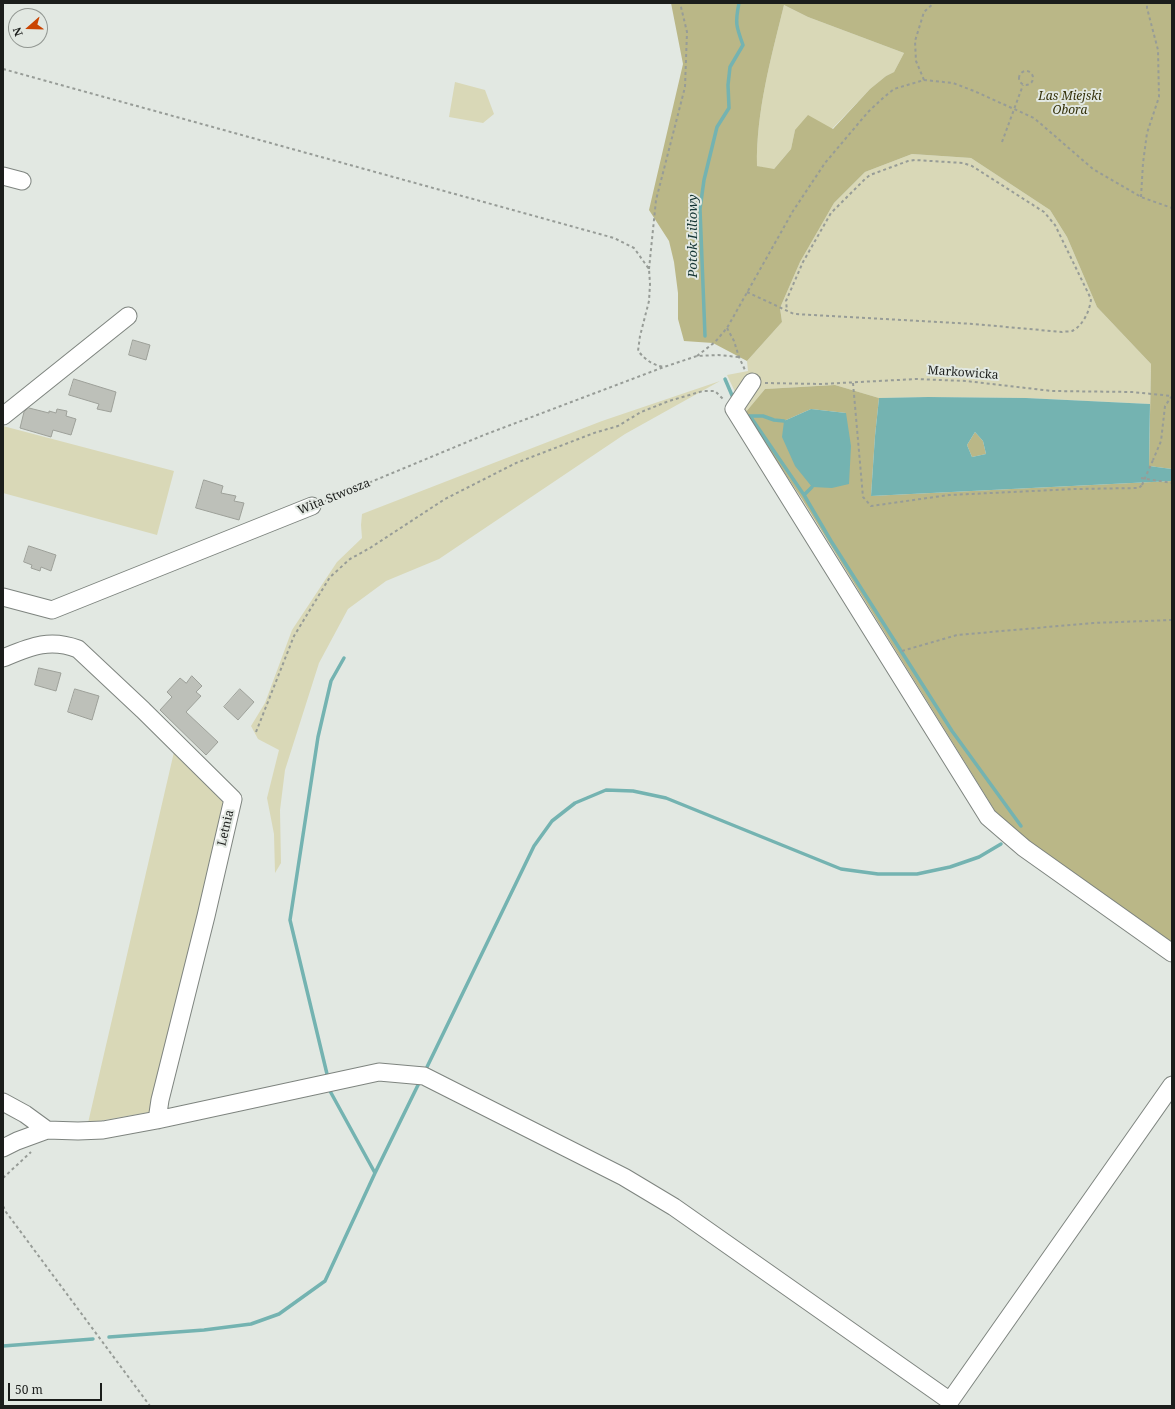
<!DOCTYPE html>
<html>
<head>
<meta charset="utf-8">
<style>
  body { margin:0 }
  #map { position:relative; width:1175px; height:1409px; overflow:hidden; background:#e2e8e2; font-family:"Noto Serif",serif }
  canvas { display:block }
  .frame { position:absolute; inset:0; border:4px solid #1b1d1b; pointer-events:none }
  .north { position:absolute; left:8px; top:8px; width:40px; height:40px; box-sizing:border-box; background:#e2e8e2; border:1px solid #929792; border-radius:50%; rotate:250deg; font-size:11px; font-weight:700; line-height:16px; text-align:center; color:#1b1d1b }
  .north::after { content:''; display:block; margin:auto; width:14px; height:18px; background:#ca4402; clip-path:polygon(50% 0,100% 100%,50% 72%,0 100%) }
  .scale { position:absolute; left:8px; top:1383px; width:94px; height:18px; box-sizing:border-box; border:2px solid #1b1d1b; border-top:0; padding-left:5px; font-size:12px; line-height:14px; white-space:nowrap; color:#1b1d1b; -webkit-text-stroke:3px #e2e8e2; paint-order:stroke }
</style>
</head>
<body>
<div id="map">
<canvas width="1175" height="1409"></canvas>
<div class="frame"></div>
<div class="north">N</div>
<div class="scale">50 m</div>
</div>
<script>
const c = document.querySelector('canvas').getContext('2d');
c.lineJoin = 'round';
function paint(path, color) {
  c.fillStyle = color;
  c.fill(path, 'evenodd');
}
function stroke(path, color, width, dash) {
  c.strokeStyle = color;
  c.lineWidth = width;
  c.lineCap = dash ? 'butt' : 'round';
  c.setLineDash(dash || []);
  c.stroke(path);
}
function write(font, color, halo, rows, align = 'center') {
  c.font = font + ' "Noto Serif",serif';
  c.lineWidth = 4;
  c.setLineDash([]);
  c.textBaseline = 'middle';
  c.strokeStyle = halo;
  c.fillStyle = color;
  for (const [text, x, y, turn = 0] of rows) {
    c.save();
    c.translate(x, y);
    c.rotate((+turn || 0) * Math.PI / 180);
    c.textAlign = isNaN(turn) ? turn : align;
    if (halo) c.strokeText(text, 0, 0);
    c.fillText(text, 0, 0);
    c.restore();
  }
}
const green = new Path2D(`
  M784 5 808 17 904 53 894 72 886 76 870 89 832 129 795 130 791 149 773 170 757 166C756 112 771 58 784 5Z
  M455 82 485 90 494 114 483 123 449 117Z
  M912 154 971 158 1050 210 1067 237 1097 307 1151 364 1150 404 1026 398 928 397 879 398 835 385 765 389 745 413 727 375 748 371 747 361 782 322 780 308 800 262 834 203 865 172Z
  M720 381 625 434 439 559 386 581 348 609 319 663 285 770 280 810 281 863 275 873 274 834 267 798 279 750 258 739 251 726 265 703 292 630 337 562 362 538 361 525 362 514 602 421Z
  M3 426 174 471 157 535 3 493Z
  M174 752 226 805 150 1112 88 1123Z`);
const forest = new Path2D(`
  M671 3H1172V469L1149 466 1151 364 1097 307 1067 237 1050 210 971 158 912 154 865 172 834 203 800 262 780 308 782 322 747 361 713 343 684 341 678 319V293L674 262 669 241 649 210 683 64ZM784 5 808 17 904 53 894 72 886 76 870 89 833 129 808 115 795 130 791 149 774 169 757 166C756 112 771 58 784 5Z
  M835 385 879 398 875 436 871 496 1172 481V946L1018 848 802 499 745 413 765 389ZM811 409 846 413 784 421Z
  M975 432 983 441 986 454 972 457 967 445Z`);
const water = new Path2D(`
  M928 397 1026 398 1150 404 1149 466 1172 469V481L871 496 875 436 879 398ZM975 432 983 441 986 454 972 457 967 445Z
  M811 409 846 413 851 446 849 484 832 488 812 487 795 466 782 437 784 421Z`);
const stream = new Path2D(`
  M705 336 700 209 704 180 717 127 729 108 728 85 730 67 743 45C736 26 735 23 739 3
  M725 379 734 400
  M748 416H763L774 420 784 421
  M750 416 804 495
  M812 487 804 495 831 541 952 731 1021 826
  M427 1067 534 846 552 821 575 803 606 790 633 791 666 798 841 869 878 874H917L950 867 979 857 1001 844
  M327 1074 290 920 318 737 331 681 344 658
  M330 1091 375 1173
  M109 1337 204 1330 251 1324 279 1314 325 1281 375 1173 419 1083
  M3 1346 93 1339`);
const building = new Path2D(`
  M133 340 150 345 146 360 129 355Z
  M74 379 116 392 111 412 97 409 99 404 69 395Z
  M29 408 49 413V411L56 413 57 409 67 411 66 416 76 419 71 435 53 430 51 437 20 428 24 412Z
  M204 480 223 486 221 493 236 496 234 501 244 503 239 520 196 508Z
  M29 546 56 555 51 571 41 567 40 571 31 568 32 565 24 562Z
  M39 668 61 673 56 691 35 685Z
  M192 676 202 686 196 692 201 696 186 712 218 742 206 755 160 710 172 697 167 692 180 678 186 683Z
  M75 689 99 696 92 720 68 712Z
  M240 689 254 702 238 720 224 707Z`);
const path = new Path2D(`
  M3 69 614 238 634 248 649 269 650 284 649 301 640 336 638 351C646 360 652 365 664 367
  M1019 78a7 7 0 1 1 14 0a7 7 0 1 1-14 0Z
  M924 80 916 61 915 41 924 12 934 3
  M1002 142 1023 85
  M1141 197 1143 163 1147 133 1159 97 1158 50 1147 8V3
  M649 269 656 200 685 87 687 32 680 3
  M747 292 794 314 974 324 1062 332C1065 331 1069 332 1072 331 1083 326 1090 310 1091 299L1055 225 1044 212 972 166 963 163 915 160 908 161 870 175 865 179 831 213 803 262 786 301 787 311
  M727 328 734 341 739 357 745 370
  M697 356 715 342 727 328 793 211 825 163 868 112 883 98 894 89 924 80 953 83 974 91 1034 118 1093 169 1141 197 1172 208
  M765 383 821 384 917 379 966 381 1052 391 1132 392 1172 396 1165 406 1161 441 1153 460
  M853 383 863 497 871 506 949 495 1075 489 1139 488 1142 485
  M1141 478 1172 483
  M325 501 484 435 664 367 697 356 718 355 739 357
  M902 651 957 635 1093 623 1172 620
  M256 732 294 636 330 577 350 559 370 548 445 499 516 463 594 433 618 426 641 412 669 401 703 391H715L723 399
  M3 1178 31 1152
  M3 1206 6 1212 150 1406`);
const minor = new Path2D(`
  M3 176 22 181
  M752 382 734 409 988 817 1024 848 1172 953
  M3 416 128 316
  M3 597 52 610 312 506
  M3 658C30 647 49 638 78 649L143 710 233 799 206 916 160 1100 157 1120
  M3 1102 25 1114 47 1130 78 1131 103 1130 157 1120 379 1072 424 1076 624 1177 674 1207 950 1401 1172 1085
  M3 1148 17 1141 47 1130`);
const pathBridge = new Path2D(`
  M1142 485 1153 460`);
const parkNames = [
  ["Las Miejski",1070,97],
  ["Obora",1070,111]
];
const streetNames = [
  ["Markowicka",963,373,4],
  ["Wita Stwosza",334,497,-22],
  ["Letnia",226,828,-77]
];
const waterNames = [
  ["Potok Liliowy",693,236,-90]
];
paint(green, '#d9d8b7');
paint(forest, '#bab787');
paint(water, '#74b3b1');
stroke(stream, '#74b3b1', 3.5);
paint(building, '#bdc0b9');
stroke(building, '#9da099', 1);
stroke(minor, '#7e847f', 19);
stroke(path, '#979c97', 2, [3, 3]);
stroke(minor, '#fff', 17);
stroke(pathBridge, '#979c97', 2, [3, 3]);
write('italic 12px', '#34310a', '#e2e8e2', parkNames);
write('12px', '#1b1d1b', '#e2e8e2', streetNames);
write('italic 13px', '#163635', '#e2e8e2', waterNames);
</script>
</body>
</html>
